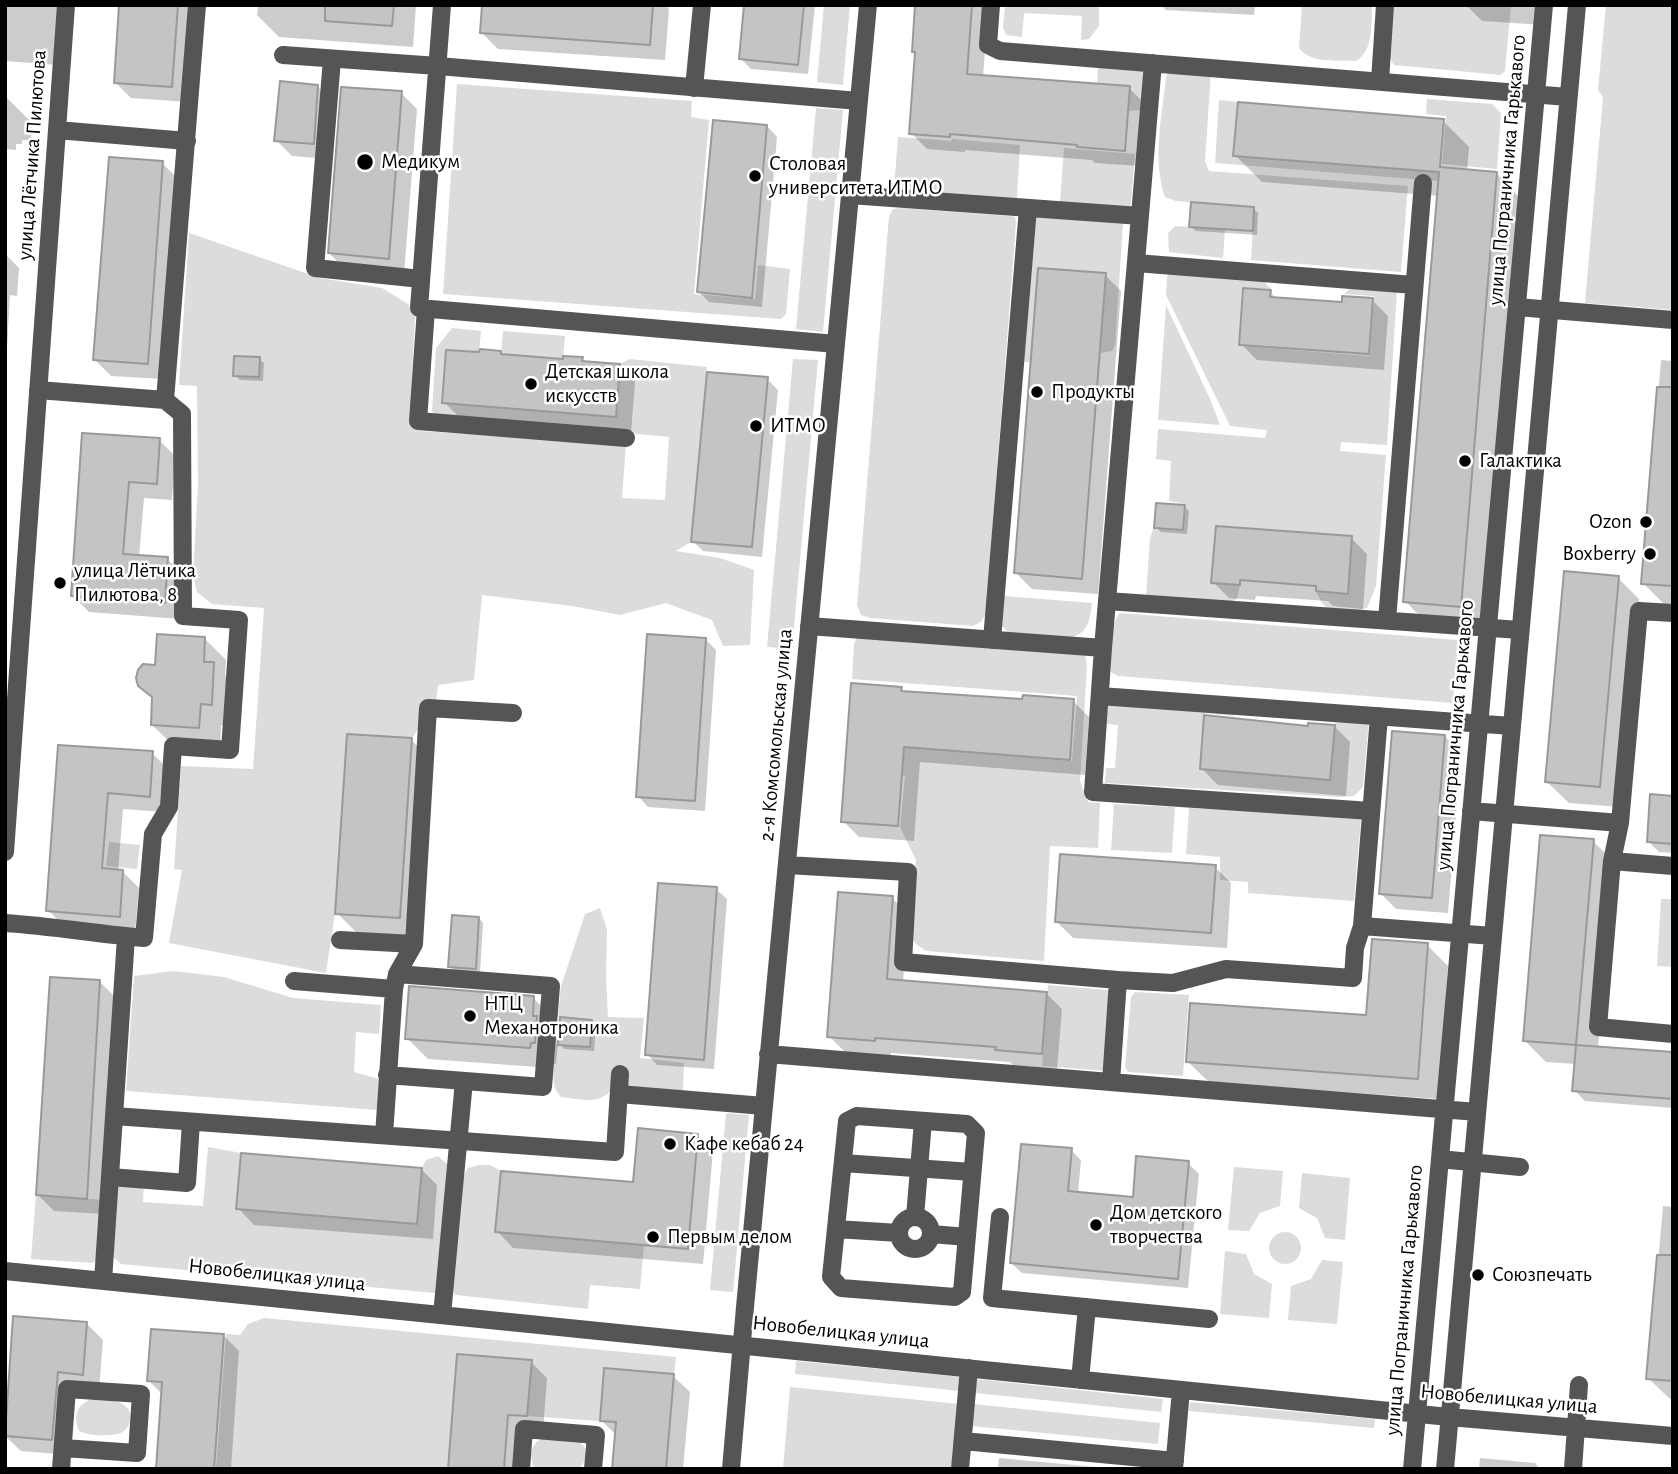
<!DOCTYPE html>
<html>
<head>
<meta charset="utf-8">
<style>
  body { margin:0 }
  #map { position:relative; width:1678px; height:1474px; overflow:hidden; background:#fff; font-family:"Alegreya Sans",sans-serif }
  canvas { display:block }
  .frame { position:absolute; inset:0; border:7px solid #000; pointer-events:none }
</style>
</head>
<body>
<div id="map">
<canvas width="1678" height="1474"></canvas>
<div class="frame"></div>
</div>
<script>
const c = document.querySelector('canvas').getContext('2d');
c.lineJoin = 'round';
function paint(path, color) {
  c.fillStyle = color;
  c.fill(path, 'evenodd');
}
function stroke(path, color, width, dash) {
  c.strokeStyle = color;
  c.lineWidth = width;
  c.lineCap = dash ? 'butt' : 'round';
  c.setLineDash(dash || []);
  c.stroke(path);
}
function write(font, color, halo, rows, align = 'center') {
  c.font = font + ' "Alegreya Sans",sans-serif';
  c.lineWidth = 5;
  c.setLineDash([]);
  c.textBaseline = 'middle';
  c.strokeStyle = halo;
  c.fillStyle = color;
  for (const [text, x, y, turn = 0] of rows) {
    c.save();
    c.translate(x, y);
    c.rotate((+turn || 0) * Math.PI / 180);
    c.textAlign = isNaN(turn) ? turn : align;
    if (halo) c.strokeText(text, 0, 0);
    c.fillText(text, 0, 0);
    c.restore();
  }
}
const green = new Path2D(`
  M824 5H850L843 85 817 82Z
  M1005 5H1099V26L1089 39 1081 40 1082 16 1024 13 1022 37 1006 35 1003 27Z
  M1302 5H1372C1371 25 1374 50 1356 61 1338 60 1311 64 1299 48Z
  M1392 5H1511L1505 71 1501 75 1394 65 1389 57Z
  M1606 5H1673V310L1585 303 1603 97 1598 90Z
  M1098 66 1144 70 1142 110 1128 111 1097 84Z
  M1169 71 1211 72 1205 161 1209 171 1408 186 1401 272 1251 260 1254 207 1176 201 1165 197C1152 159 1162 116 1166 77Z
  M457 84 692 101 691 117 709 120 694 294 755 299 758 265 790 269 786 314 781 319 443 294Z
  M1427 99 1492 104 1501 113 1497 169 1442 164 1446 116 1426 114Z
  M1219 100 1238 102 1234 156 1439 172 1438 181 1215 163Z
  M816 108 843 110 823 332 796 329Z
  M898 137 951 141 952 139 1020 145 1017 198 1015 200 894 190Z
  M1064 148 1135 154 1131 203 1129 209 1060 202Z
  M900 208 1010 216 1015 217 1016 223 986 613 981 622 973 626 871 618 861 615 857 605 889 216 893 209Z
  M1036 217 1123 224 1115 345 1112 351 1100 353 1106 273 1038 268 1031 362H1024Z
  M1175 226 1225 229 1223 258 1169 252 1168 233Z
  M189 233 320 278 382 288 408 304 415 316 410 421 419 431 626 444 622 498 665 500 669 437 435 415 432 411 436 348 452 328 481 331 479 352 446 350 442 403 615 417 620 364 630 359 707 367 691 542 676 551 720 558 754 570 750 645 723 646 712 620 666 603 620 615 572 606 482 595 474 680 438 685 436 702 423 701 421 725 412 738 347 734 335 914 326 973 169 943 182 870 174 869 181 766 253 769 264 608 212 604 197 592 193 575 198 484 197 386 179 385Z
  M1172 273 1262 279 1271 289 1242 287 1238 346 1370 356 1374 296 1344 294 1353 286 1397 291 1387 445 1341 442 1340 451 1386 455 1376 586 1367 608C1356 611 1335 614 1325 606 1321 603 1318 596 1316 591L1347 593 1351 536 1216 526 1211 582 1240 585 1237 599 1230 602 1146 596 1150 538 1153 529 1184 531 1186 504 1169 501 1171 461 1156 459 1158 429 1265 438 1267 430 1230 426 1166 295 1167 276Z
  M1166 305 1210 399 1220 425 1158 420Z
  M503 331 565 336 563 359 501 354Z
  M793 359 818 360 792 649 767 647Z
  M1004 596 1092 603C1090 619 1089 631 1073 637L1008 632 1002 626Z
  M1120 613 1458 640 1453 703 1118 676 1111 672C1110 655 1109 626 1120 613Z
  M857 637 1085 654 1087 666 1080 781 1088 802 1100 803 1098 848 1050 846 1044 961 926 951 916 944 909 935 916 860 900 827 905 776 900 774 902 747 1072 761 1077 696 852 679 854 644Z
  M1108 701 1235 709 1234 716 1205 713 1200 769 1330 780 1335 723 1369 719 1363 787 1354 796 1341 797 1105 783 1106 768H1115L1118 725 1107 724Z
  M1114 804 1175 807 1172 853 1111 850Z
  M1189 808 1361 817 1354 901 1248 893V882L1220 880V857L1186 854Z
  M109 842 140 845 137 869 106 866Z
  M1661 899H1673V967L1657 966Z
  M600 908 607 930 606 977 608 1017 644 1018 640 1058 684 1063 683 1092 612 1089C598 1106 582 1099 561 1097 548 1083 555 1062 556 1044L590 1046 591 1020 558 1017 561 986 585 914Z
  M173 971 224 977 293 998 381 1005 379 1034 356 1032 354 1072 379 1079 378 1110 126 1091 134 976Z
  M1048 985 1109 990 1106 1071 1042 1066Z
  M1135 992 1189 995 1183 1076 1128 1072 1125 1067 1131 997Z
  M726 1113 749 1115 733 1292 710 1290Z
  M208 1147 241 1153 236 1209 417 1224 422 1168 426 1160 438 1156 448 1165 435 1293 121 1264 113 1257V1182L144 1184 143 1202 203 1206Z
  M479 1165H490L501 1171 496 1232 644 1245 640 1289 590 1285 588 1309 456 1295 450 1290 461 1180 468 1168Z
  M1234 1167 1283 1171 1280 1206 1260 1213 1249 1231 1228 1230Z
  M1302 1173 1350 1178 1345 1240 1325 1238 1317 1218 1299 1208Z
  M36 1195 103 1200 99 1257 93 1263 31 1259Z
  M1269 1248a16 16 0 1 1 32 0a16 16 0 1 1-32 0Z
  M1225 1251 1246 1254 1254 1274 1272 1284 1269 1318 1220 1314Z
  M1322 1260 1343 1262 1337 1324 1288 1320 1291 1286 1311 1279Z
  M264 1318 676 1357 674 1374 604 1368 600 1421 527 1416 531 1360 448 1469H216L226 1334 240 1335 248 1324Z
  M796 1361 962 1377 960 1391 795 1374Z
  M976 1379 1163 1399 1161 1412 975 1393Z
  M790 1387 959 1404 953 1469H783Z
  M92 1399C102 1400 116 1399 124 1405 136 1413 130 1432 117 1434 106 1436 89 1436 79 1431 73 1416 76 1405 92 1399Z
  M1190 1402 1375 1419 1374 1428 1189 1411Z
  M973 1404 1160 1423 1158 1444 971 1426Z
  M547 1436C560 1438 586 1436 586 1454 586 1460 583 1465 578 1469L534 1467C528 1452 532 1442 547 1436Z`);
const shadow = new Path2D(`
  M5 5H71L58 65 5 61Z
  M121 5H195L188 102 131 98 115 82Z
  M258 5H416L413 47 279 37 257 15Z
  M484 5H665L669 9 665 60 498 49 482 33Z
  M746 5H815L808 74 751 69 740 58Z
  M917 5H984L988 9 983 77 1129 88 1145 104 1140 166 1095 163 1092 160 965 150V152L927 149 911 133 917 55 913 51Z
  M1161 5H1255L1254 15 1166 10Z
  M1466 5H1546L1544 25 1482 21Z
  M318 87 334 103 329 159 292 156 276 140Z
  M401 93 417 109 404 274 345 269 329 253Z
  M5 96 32 123 31 140H22V144H16V150L5 149Z
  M1443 121 1469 147 1467 172 1497 174 1523 201 1487 633 1432 628 1405 601 1439 196 1262 182 1235 155Z
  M767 126 777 137 762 307 709 302 699 292Z
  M162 163 178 179 163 379 111 376 95 360Z
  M1254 209 1258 213 1257 235 1196 231 1191 227Z
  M5 254 19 268 17 296 10 295 6 367Z
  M1105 275 1121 291 1098 594 1032 589 1016 573Z
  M1270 292 1278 300 1344 304 1372 300 1388 316 1384 370 1257 360 1241 344Z
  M500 353 504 356 564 361 582 359 586 363 619 366 635 382 631 433 460 418 444 402Z
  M259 359 264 363 263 381 240 380 235 375Z
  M1661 360 1673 361V605L1664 604 1643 583Z
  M767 379 778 390 762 557 703 551 693 541Z
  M84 435 159 440 175 456 172 500 144 498 139 557 167 559 184 575 180 619 89 612 73 596Z
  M1184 506 1189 511 1187 534 1161 532 1156 527Z
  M1351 538 1367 554 1363 609 1333 606 1328 601 1256 596 1255 600 1229 598 1213 582Z
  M1618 578 1639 599 1621 807 1569 803 1547 782Z
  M205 639 226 660 225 676 235 685 232 726 221 725 220 749 174 746 152 725 157 667Z
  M706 640 716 650 705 811 648 807 638 796Z
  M901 688 905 693 1024 701H1073L1089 717 1085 775 920 762 914 841 859 837 843 821Z
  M1334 726 1350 742 1346 796 1218 785 1202 769Z
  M1444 736 1461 752 1448 913 1396 909 1380 893Z
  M411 740 433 761 421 939 358 934 337 913Z
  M60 747 152 753 168 769 165 812 123 809 118 872H123L139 888 135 932 64 926 48 910Z
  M1673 797V853L1659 852 1648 841Z
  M1593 841 1614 862 1598 1048 1673 1054V1108L1585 1101 1574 1090 1576 1064 1546 1062 1525 1041Z
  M1215 867 1231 883 1227 948 1073 938 1057 922Z
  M716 889 727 899 714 1069 657 1065 647 1054Z
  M892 898 908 914 903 982 1046 993 1062 1009 1057 1069 1013 1065 1010 1062 891 1053V1056L845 1052 829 1036Z
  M479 918 483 923 480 973 455 971 450 966Z
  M1427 945 1448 966 1439 1099 1209 1082 1187 1061 1367 1017Z
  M100 982 116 998 103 1214 54 1211 38 1195Z
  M533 998 555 1019 554 1035 560 1041 591 1021 596 1026 594 1051 564 1049 558 1042 556 1064 551 1063V1068L428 1059 407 1038Z
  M697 1135 713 1151 703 1264 513 1248 497 1231 635 1184Z
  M1071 1150 1081 1160 1078 1194 1134 1199 1188 1163 1199 1174 1188 1288 1022 1273 1011 1263Z
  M421 1169 437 1185 433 1239 254 1225 238 1208Z
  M1663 1206 1673 1207V1400L1670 1399 1648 1378Z
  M14 1318 87 1324 103 1340 99 1390 74 1388 67 1455 21 1451 5 1436Z
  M223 1335 239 1351 231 1469H158L163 1395 149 1381Z
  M531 1362 547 1378 543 1431 523 1430 520 1469H450Z
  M673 1376 690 1392 683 1469H614L616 1435 602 1421Z
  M999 1458 1117 1469H998Z
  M1480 1458 1535 1463 1540 1469H1479Z`);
const building = new Path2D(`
  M119 5H178L172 87 114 83Z
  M325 5H394L392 26 325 21Z
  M482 5H653L650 45 480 33Z
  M744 5H804L798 65 739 59Z
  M915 5H972L967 74 1130 86 1125 151 1077 147V145L950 134V137L909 134 915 52H912Z
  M280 81 318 85 314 144 274 141Z
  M341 87 402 91 389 259 328 253Z
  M1238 102 1444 119 1440 167 1497 172 1461 607 1403 602 1439 172 1233 156Z
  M713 120 767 125 752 298 697 292Z
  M109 157 163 161 148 364 93 360Z
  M1191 202 1254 207 1253 231 1189 227Z
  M1038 268 1106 273 1082 579 1014 573Z
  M1243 288 1271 290 1270 297 1342 302V296L1373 298 1369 354 1239 345Z
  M480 349 501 351V354L563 359V356L583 357 582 361 620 364 616 417 442 403 446 350 479 352Z
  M234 356 260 357 259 377 233 376Z
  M707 372 768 377 752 547 691 542Z
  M1657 387H1673V586L1641 584Z
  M82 433 160 438 157 484 129 482 123 554 168 557 165 603 71 596Z
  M1156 503 1185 505 1183 530 1154 528Z
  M1216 526 1352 536 1348 594 1316 591V586L1240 580V585L1211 583Z
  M1564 571 1619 576 1600 787 1545 782Z
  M157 634 205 637 204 662H214L212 705 201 704 199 728 151 725 152 697 138 686 136 678 138 670 143 664 155 665Z
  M647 634 706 638 695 801 636 797Z
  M851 683 902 687 901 691 1022 699 1023 695 1074 699 1070 760 904 747 898 826 841 822Z
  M1204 715 1308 726V723L1335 725 1330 780 1200 769Z
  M1392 731 1445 735 1432 898 1379 894Z
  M347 734 412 738 400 918 335 914Z
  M58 745 153 751 150 797 108 793 102 868 123 870 120 917 46 911Z
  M1650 794 1673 796V844L1647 842Z
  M1540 835 1594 839 1576 1045 1523 1041Z
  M1060 854 1216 865 1211 933 1055 922Z
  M658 883 717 887 704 1060 645 1055Z
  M838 892 893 896 887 979 1047 992 1042 1054 995 1050 996 1047 875 1038V1041L827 1037Z
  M452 915 479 917 476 969 448 967Z
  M1372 939 1428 943 1418 1079 1186 1062 1190 1003 1366 1015Z
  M50 977 100 980 87 1199 36 1195Z
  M409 986 534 996 533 1016H537L535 1043H531L530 1048 405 1039Z
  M560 1017 592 1020 590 1047 558 1045Z
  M1576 1045 1673 1052V1099L1572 1091Z
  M638 1128 698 1134 688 1249 495 1232 501 1171 633 1182Z
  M1021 1144 1072 1148 1068 1191 1133 1197 1136 1156 1189 1161 1178 1279 1010 1263Z
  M241 1153 422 1168 417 1224 236 1209Z
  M1657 1255H1673V1381L1646 1379Z
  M13 1316 87 1322 83 1375 58 1372 52 1440 5 1436Z
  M151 1329 224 1334 214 1469H156L162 1382 147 1381Z
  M457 1354 532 1360 527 1416 508 1415 504 1469H448Z
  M604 1368 674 1374 666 1469H612L616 1422 600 1421Z`);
const minor = new Path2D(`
  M442 5 419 308 836 344
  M991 5 988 45 1000 51 1568 97
  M283 55 438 66 859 101
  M332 59 315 268 421 279
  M1153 63 1103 648 1093 792 1371 811
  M1380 81 1385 5
  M694 88 702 5
  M57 130 187 141
  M850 195 1140 216
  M1136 263 1414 285
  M1517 307 1673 320
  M426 309 418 421 626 438
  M165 400 197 5
  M1107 601 1520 630
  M1673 613 1639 611 1620 823 1612 861 1598 1027 1673 1034
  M1387 620 1423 183
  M809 626 1103 648
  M992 640 1028 208
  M1100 696 1512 726
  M1471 811 1620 823
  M5 852 66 5
  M1612 861 1673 866
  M787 865 908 872 903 962 1118 980
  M5 923C52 926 97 934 144 938L153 834 169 807 173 746 230 750 239 620 183 616 182 414 165 400 38 390
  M1362 926 1379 716
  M340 940 414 944
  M294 981 394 989
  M768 1054 1477 1112
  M387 1075 543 1087 551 986 397 974
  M1111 1082 1118 980 1173 983 1226 969 1353 978 1355 948 1362 926 1493 936
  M619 1094 764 1106
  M114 1116 615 1152 620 1074
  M857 1116 967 1124 976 1133 962 1292 955 1297 841 1288 831 1277 847 1121Z
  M384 1135 394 989 397 974 414 944 428 708 513 713
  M1440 1159 1520 1167
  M843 1163 972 1172
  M110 1177 187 1183 191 1122
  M899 1233a16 16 0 1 1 32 0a16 16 0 1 1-32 0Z
  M915 1217 923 1121
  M1000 1217 992 1298 1209 1319
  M836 1229 899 1233
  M932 1234 967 1237
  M5 1271 1449 1417 1673 1436
  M103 1281 126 937
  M442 1315 464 1081
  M1080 1380 1087 1307
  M963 1441 1175 1461
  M61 1469 67 1389 141 1394 137 1453 63 1448
  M521 1469 524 1429 596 1435 593 1469
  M731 1469 745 1307 868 5
  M960 1469 969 1368
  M1174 1469 1181 1390
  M1412 1469 1544 5
  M1445 1469 1577 5
  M1573 1469 1579 1385`);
const markers = [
  [365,162,9,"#000"],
  [755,176,7,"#000"],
  [531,384,7,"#000"],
  [1037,392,7,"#000"],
  [756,426,7,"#000"],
  [1465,461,7,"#000"],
  [1646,522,7,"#000"],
  [1650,554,7,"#000"],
  [60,583,7,"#000"],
  [470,1016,7,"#000"],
  [670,1144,7,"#000"],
  [1096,1225,7,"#000"],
  [653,1237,7,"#000"],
  [1478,1275,7,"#000"]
];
const streetNames = [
  ["улица Лётчика Пилютова",32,155,-86],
  ["улица Пограничника Гарькавого",1507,170,-85],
  ["2-я Комсомольская улица",776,735,-85],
  ["улица Пограничника Гарькавого",1455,735,-85],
  ["Новобелицкая улица",277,1275,6],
  ["улица Пограничника Гарькавого",1404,1300,-85],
  ["Новобелицкая улица",841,1332,6],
  ["Новобелицкая улица",1509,1399,5]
];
const poiNames = [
  ["Медикум",381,162],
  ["Столовая",769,164],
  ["университета ИТМО",769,188],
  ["Детская школа",545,372],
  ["искусств",545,396],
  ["Продукты",1051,392],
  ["ИТМО",770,426],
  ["Галактика",1479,461],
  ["Ozon",1632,522,"right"],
  ["Boxberry",1636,554,"right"],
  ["улица Лётчика",74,571],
  ["Пилютова, 8",74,595],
  ["НТЦ",484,1004],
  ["Механотроника",484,1028],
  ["Кафе кебаб 24",684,1144],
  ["Дом детского",1110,1213],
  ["творчества",1110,1237],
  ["Первым делом",667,1237],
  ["Союзпечать",1492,1275]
];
paint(green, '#dcdcdc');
paint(shadow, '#0003');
paint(building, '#c4c4c4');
stroke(building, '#999', 2);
stroke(minor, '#555', 18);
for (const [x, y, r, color] of markers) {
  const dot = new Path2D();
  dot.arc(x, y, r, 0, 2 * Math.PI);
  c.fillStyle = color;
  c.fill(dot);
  stroke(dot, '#fff', 2.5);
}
write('21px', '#000', '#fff', streetNames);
write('21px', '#000', '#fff', poiNames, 'left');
</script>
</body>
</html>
